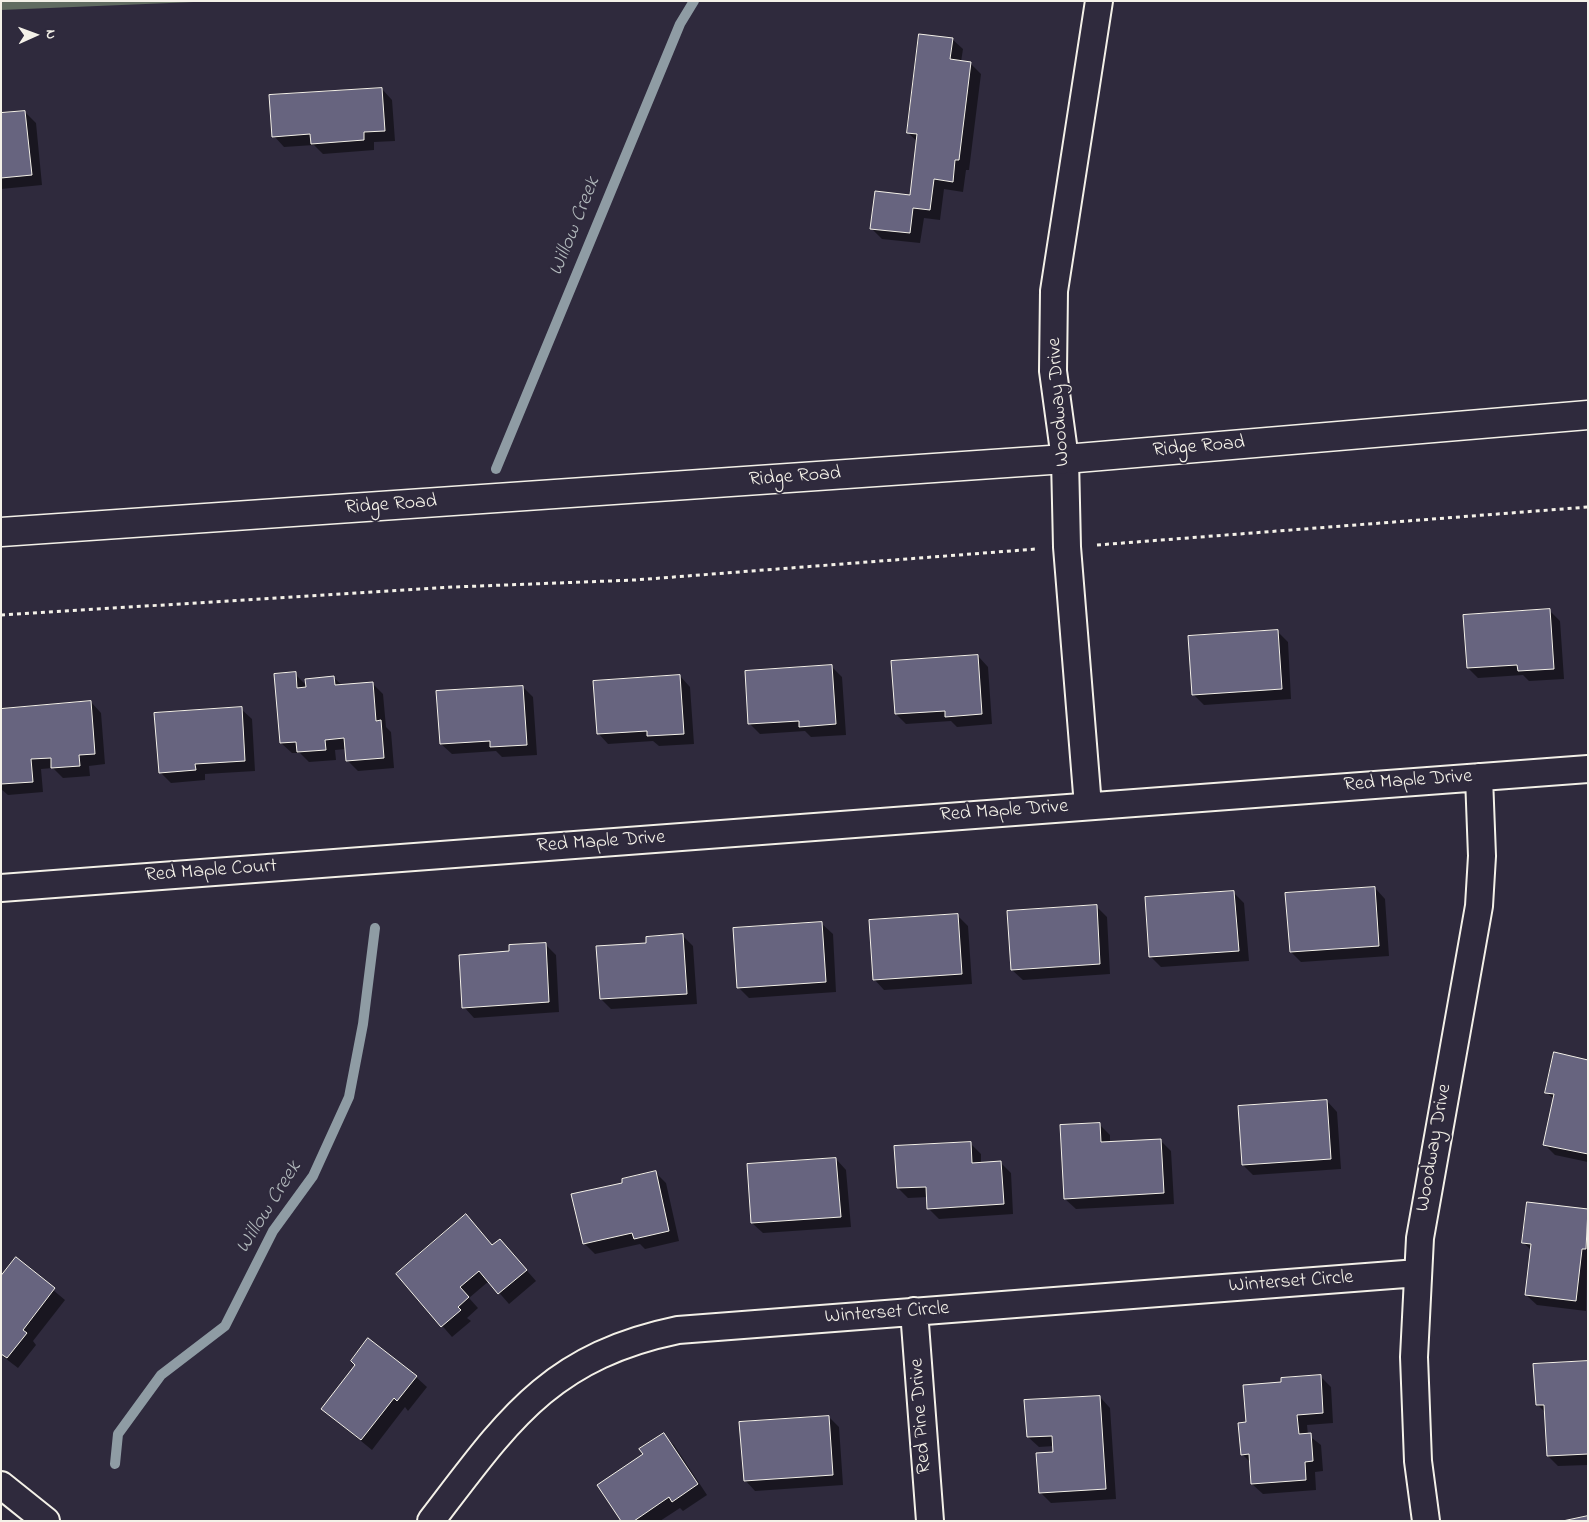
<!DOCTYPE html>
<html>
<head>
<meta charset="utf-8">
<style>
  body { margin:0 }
  #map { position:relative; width:1589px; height:1522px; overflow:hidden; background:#2f2a3d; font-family:"Indie Flower",sans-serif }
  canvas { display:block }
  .frame { position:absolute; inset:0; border:2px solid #f4f1e8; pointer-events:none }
  .north { position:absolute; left:10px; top:10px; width:50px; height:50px; -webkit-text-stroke:4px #2f2a3d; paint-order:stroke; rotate:88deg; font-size:14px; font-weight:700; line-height:20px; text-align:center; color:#f4f1e8 }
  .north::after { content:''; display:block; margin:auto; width:18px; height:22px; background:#f4f1e8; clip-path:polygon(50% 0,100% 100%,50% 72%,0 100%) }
</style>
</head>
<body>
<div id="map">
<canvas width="1589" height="1522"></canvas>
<div class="frame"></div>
<div class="north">N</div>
</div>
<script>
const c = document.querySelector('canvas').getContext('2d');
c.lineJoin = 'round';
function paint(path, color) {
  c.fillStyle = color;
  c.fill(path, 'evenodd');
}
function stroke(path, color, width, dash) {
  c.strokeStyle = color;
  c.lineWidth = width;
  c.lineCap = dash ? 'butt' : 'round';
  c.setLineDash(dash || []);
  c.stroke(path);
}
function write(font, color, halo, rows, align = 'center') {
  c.font = font + ' "Indie Flower",sans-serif';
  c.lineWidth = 4;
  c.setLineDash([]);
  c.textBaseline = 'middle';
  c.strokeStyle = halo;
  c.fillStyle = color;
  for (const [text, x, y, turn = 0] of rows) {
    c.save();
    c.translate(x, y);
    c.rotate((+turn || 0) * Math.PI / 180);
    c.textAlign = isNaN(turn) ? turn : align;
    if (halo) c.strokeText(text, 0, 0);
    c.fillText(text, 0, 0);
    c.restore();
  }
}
const green = new Path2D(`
  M1 1H218L1 10Z`);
const shadow = new Path2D(`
  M952 39 963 49 961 62 970 63 981 74 969 170H966L963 192 944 189 940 220 924 218 920 243 882 239 871 228 911 197 918 142 908 133Z
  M382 89 392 100 395 141 374 142V150L323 154 314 145 284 147 274 136Z
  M25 112 36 123 42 185 1 189V115Z
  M1550 611 1560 621 1564 679 1529 681 1523 675 1478 678 1468 668Z
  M1277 631 1288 642 1291 699 1204 705 1193 694Z
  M978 656 988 667 992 724 957 727 951 721 906 724 896 714Z
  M831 666 842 677 846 735 811 737 805 731 760 734 750 724Z
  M295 674 307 686 334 678 342 685 372 683 383 694 386 727 391 732 394 768 358 771 347 760 346 749 335 750 336 760 309 762 300 753H292L281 743Z
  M680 676 690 687 694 744 659 746 653 741 608 744 598 733Z
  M523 687 533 697 537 755 502 757 496 751 452 754 441 744Z
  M91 702 101 713 105 764 89 766 90 776 63 778 53 768 41 769 43 792 8 795 1 789V710Z
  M241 709 252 719 255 771 205 774V780L171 783 160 772Z
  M1375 888 1385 899 1389 956 1301 962 1291 952Z
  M1234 893 1244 903 1249 961 1161 967 1150 956Z
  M1096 906 1107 917 1110 974 1023 980 1012 970Z
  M958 916 968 926 972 984 884 990 874 979Z
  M822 924 833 934 836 992 749 998 738 987Z
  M683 936 693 946 697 1004 611 1009 601 999 648 944Z
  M545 944 556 955 559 1012 474 1018 464 1007 510 952Z
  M1588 1061V1162L1555 1155 1544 1144 1554 1099 1546 1092Z
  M1327 1101 1337 1112 1341 1169 1253 1175 1243 1165Z
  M1099 1124 1110 1135V1143L1160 1140 1171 1151 1174 1204 1076 1209 1065 1199Z
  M970 1143 981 1154V1163L1000 1162 1011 1173 1013 1214 939 1219 928 1208V1197L908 1198 898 1188Z
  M836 1159 846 1170 851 1227 763 1233 752 1223Z
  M656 1173 666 1183 679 1241 645 1249 640 1244 595 1254 584 1243 624 1183Z
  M1588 1211 1586 1311 1537 1305 1526 1295 1531 1250 1524 1243Z
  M466 1215 493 1246 500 1240 536 1281 509 1304 489 1281 469 1298 478 1308 467 1318 471 1321 452 1337 397 1274Z
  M16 1259 65 1300 33 1341 36 1345 18 1368 1 1355V1278Z
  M1588 1363V1465L1558 1466 1548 1456 1546 1413 1537 1404Z
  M356 1365 416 1377 427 1387 408 1411 405 1407 372 1450 322 1409Z
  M1320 1376 1331 1387 1333 1423 1307 1425 1308 1435 1321 1445 1323 1471 1315 1472 1316 1490 1263 1494 1252 1484 1251 1463 1242 1454 1247 1423 1282 1383Z
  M1100 1397 1110 1408 1116 1499 1051 1503 1040 1492 1054 1453V1446L1039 1447 1028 1437Z
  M829 1417 839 1427 843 1485 755 1491 745 1480Z
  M663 1434 674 1445 707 1495 683 1511 680 1508 660 1521H622L645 1454Z`);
const stream = new Path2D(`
  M496 469 680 24 694 1
  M115 1464 118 1434 161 1375 225 1326 273 1231 313 1176 349 1097 363 1024 375 928`);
const building = new Path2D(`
  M919 34 953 38 950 59 971 62 959 160H955L953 182 934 179 930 210 913 208 910 233 870 229 875 191 910 195 917 134 907 133Z
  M382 88 385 131 364 132V140L311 144 310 134 272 137 269 95Z
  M25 111 32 175 1 178V113Z
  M1550 609 1554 669 1518 671 1517 665 1467 668 1463 615Z
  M1278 630 1282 689 1192 695 1188 636Z
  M978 655 982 714 945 717V711L895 714 891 661Z
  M832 665 836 724 799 727V721L748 724 745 671Z
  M296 672 297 688 306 687 305 679 334 676 335 685 373 682 376 721 381 720 384 758 346 761 344 738 325 740 326 750 297 752 296 742 280 743 274 674Z
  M680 675 684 734 647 736V731L597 734 593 681Z
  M523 686 527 745 490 747V741L440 744 436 691Z
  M91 701 95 754 79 755 80 766 51 768V758L31 759 33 782 1 784V709Z
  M242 707 245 761 195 764 196 770 159 773 154 713Z
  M1375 887 1379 946 1290 952 1285 893Z
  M1234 891 1239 951 1149 957 1145 897Z
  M1097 905 1100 964 1011 970 1007 911Z
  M958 914 962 974 873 980 869 920Z
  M822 922 826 982 737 988 733 928Z
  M683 934 687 994 600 999 596 946 646 943V937Z
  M546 943 549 1002 462 1008 459 955 509 951V945Z
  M1554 1052 1588 1060V1154L1543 1145 1554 1094 1545 1093Z
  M1327 1100 1331 1159 1242 1165 1238 1106Z
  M1100 1123 1101 1142 1161 1139 1164 1193 1064 1199 1060 1125Z
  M971 1142 972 1163 1001 1161 1004 1204 927 1209 926 1187 897 1188 894 1146Z
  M836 1158 841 1217 751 1223 747 1164Z
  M656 1171 669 1231 634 1239 632 1233 583 1244 571 1194 622 1183V1179Z
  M1527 1202 1588 1209 1586 1249H1582L1576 1301 1525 1295 1531 1244 1522 1243Z
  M466 1214 492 1245 500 1239 527 1270 498 1294 479 1271 460 1287 469 1297 458 1307 461 1310 441 1327 396 1274Z
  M16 1257 55 1288 23 1330 27 1333 7 1358 1 1354V1276Z
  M368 1338 417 1376 397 1401 394 1398 361 1440 321 1409 355 1365 351 1361Z
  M1588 1361V1454L1547 1456 1544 1405H1536L1533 1364Z
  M1321 1375 1323 1413 1297 1415 1299 1434 1311 1433 1313 1461 1305 1462 1306 1480 1251 1484 1249 1454 1241 1455 1238 1423 1246 1422 1243 1385 1281 1382V1378Z
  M1100 1396 1106 1489 1039 1493 1036 1453 1053 1452 1052 1436 1027 1437 1024 1400Z
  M829 1416 833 1475 744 1481 739 1422Z
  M664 1433 698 1484 672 1502 669 1497 634 1521H621L597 1485 643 1454 639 1449Z
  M1588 1516V1521H1563Z`);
const path = new Path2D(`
  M1097 545 1588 507
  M1 615 454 587 635 580 1036 549`);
const street = new Path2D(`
  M1088 806 1067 547 1065 459 1053 371 1054 291 1099 1
  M1 888 1588 769
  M914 1311 930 1521
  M1 1485 46 1521
  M431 1521C507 1422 548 1357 678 1330L1418 1273
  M1426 1521 1418 1461 1414 1357 1420 1238 1479 906 1482 856 1479 777`);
const secondary = new Path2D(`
  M1 532 1065 459 1588 415`);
const streetNames = [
  ["Woodway Drive",1060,402,-94],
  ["Ridge Road",1199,448,-5],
  ["Ridge Road",795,478,-4],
  ["Ridge Road",391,506,-4],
  ["Red Maple Drive",1408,782,-4],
  ["Red Maple Drive",1004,812,-4],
  ["Red Maple Drive",601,843,-4],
  ["Red Maple Court",211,872,-4],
  ["Woodway Drive",1435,1148,-80],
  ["Winterset Circle",1291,1283,-4],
  ["Winterset Circle",887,1314,-4],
  ["Red Pine Drive",922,1416,-94]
];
const waterNames = [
  ["Willow Creek",576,227,-68],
  ["Willow Creek",270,1208,-58]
];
paint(green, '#616c61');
paint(shadow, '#0007');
stroke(stream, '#8f9ca4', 10);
paint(building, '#67647f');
stroke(building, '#f4f1e8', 1);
stroke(street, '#f4f1e8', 30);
stroke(secondary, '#f4f1e8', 31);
stroke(path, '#f4f1e8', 3, [4, 4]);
stroke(street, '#2f2a3d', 26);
stroke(secondary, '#2f2a3d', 28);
write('20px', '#f4f1e8', '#2f2a3d', streetNames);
write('italic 21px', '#b1b8bb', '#2f2a3d', waterNames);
</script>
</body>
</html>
